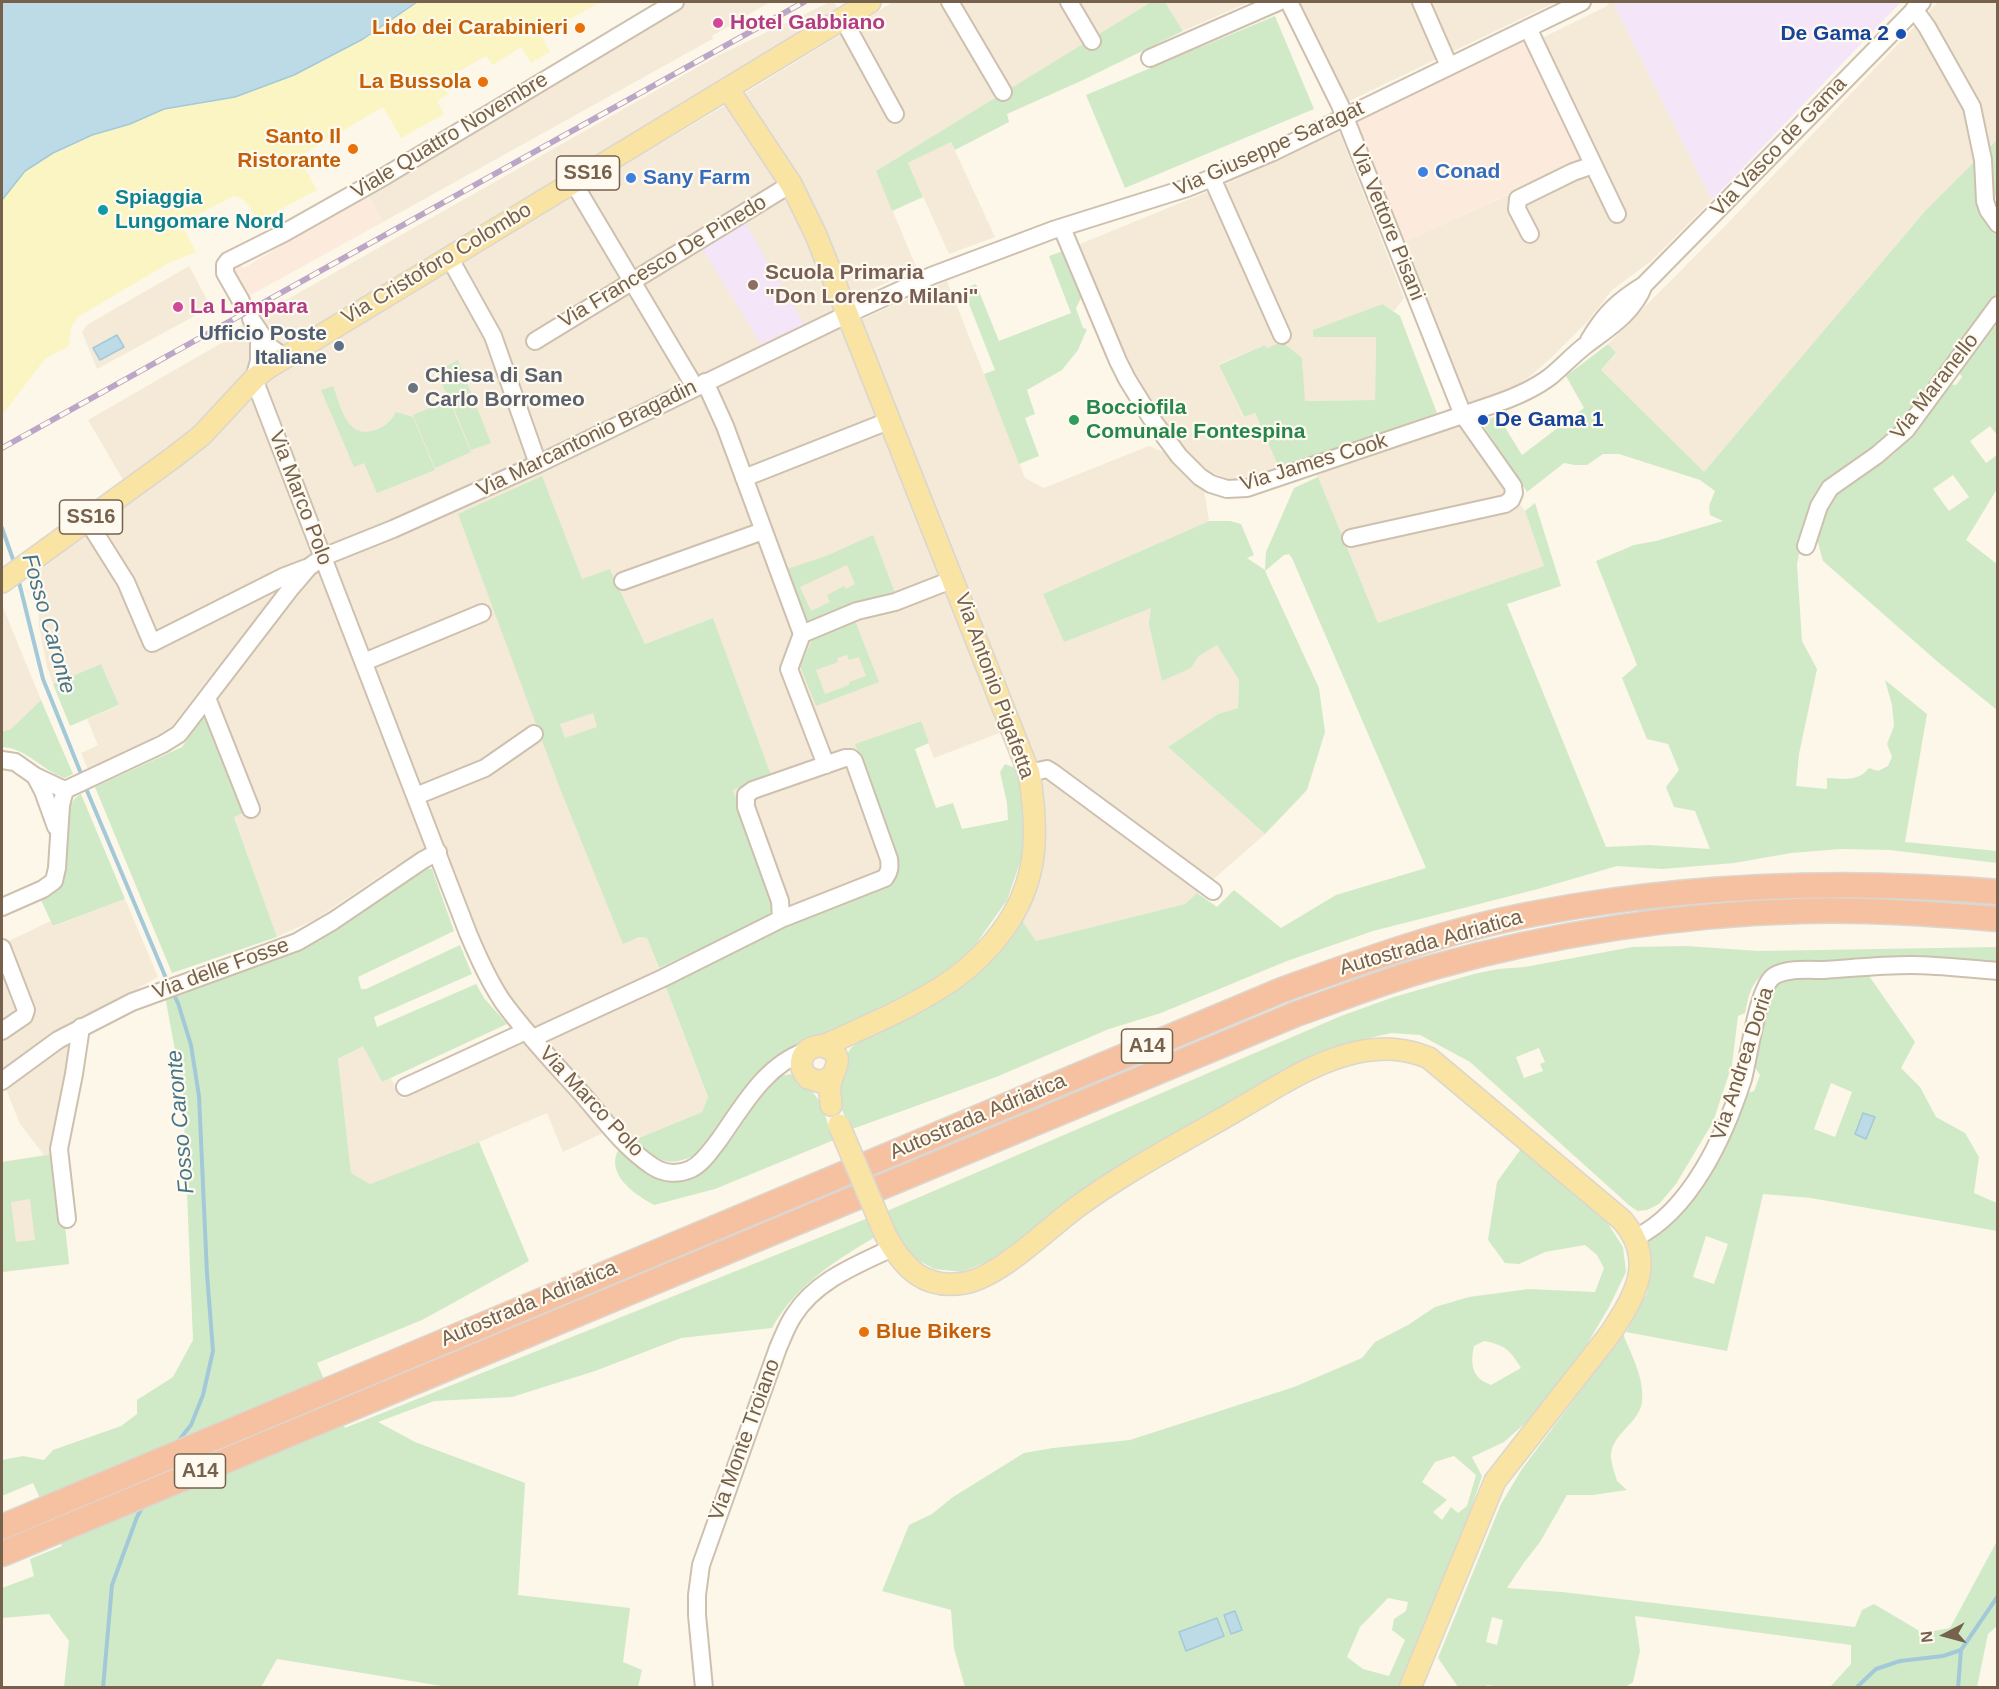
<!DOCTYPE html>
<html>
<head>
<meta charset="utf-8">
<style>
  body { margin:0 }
  #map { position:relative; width:1999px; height:1689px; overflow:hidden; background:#fcf7e8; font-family:Arial,sans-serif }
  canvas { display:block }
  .frame { position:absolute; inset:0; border:3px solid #76614c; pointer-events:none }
  .north { position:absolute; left:1915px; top:1605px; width:60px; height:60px; -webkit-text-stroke:4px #fffaef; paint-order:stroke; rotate:264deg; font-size:16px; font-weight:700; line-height:24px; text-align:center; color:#76614c }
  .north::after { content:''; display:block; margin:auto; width:21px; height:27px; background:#76614c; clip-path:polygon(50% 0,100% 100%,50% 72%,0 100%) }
</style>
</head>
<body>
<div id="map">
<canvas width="1999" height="1689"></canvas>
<div class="frame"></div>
<div class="north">N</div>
</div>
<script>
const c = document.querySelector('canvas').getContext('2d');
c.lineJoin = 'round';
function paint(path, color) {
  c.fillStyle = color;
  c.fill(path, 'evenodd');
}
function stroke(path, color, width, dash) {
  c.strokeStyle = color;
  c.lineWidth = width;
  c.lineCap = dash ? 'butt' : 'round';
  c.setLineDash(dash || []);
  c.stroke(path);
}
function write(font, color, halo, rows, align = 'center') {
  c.font = font + ' Arial,sans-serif';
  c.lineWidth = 4.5;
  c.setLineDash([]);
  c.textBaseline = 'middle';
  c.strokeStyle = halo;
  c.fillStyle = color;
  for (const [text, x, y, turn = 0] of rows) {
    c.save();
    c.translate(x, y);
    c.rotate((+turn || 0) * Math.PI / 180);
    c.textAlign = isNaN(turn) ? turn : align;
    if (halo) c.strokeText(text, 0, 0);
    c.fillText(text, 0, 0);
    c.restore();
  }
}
const residential = new Path2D(`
  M686 2H770L712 36 713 39 707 42 383 222 367 194Z
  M830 2H834L840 13 285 346 271 334 258 316 719 55Z
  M893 2H1151L876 171 917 269 855 297 849 296 744 94Z
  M1165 2H1249L1183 31Z
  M1295 2H1556L1345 103Z
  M1609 2H1613L1712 200 1650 262 1612 290 1588 321 1551 358 1528 378 1504 393 1467 405 1401 243 1597 155 1542 38 1607 6Z
  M1938 2H1997V139L1926 210 1704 473 1601 370 1616 354 1608 344 1727 224Z
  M724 106H727L788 193 1002 732 934 758 920 721 856 744 897 859 898 868 895 879 886 888 781 927 773 899 733 790 771 776 713 618 645 644 610 569 600 679 623 943 639 937 647 938 708 1098 702 1112 629 1142 493 980 439 846 402 868 395 866 316 919 277 937 234 816 260 805 209 678 172 726 145 743 88 769 81 753 98 745 87 719 119 706 101 664 53 684 47 667 39 625 38 578 45 562 270 377 294 360Z
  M1339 131 1404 298 1394 311 1383 304 1313 337H1376L1375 400 1304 401 1302 358 1267 348 1265 345 1219 364 1243 417 1255 413 1279 468 1231 481 1209 471 1191 456 1146 395 1110 321 1080 244 1224 185Z
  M951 142 995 237 949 254 908 163Z
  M189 266 211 307 97 369 82 332 87 325Z
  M947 281 1025 478 1044 488 1149 446 1164 452 1181 472 1204 490 1209 521 1043 594 1151 607 1191 668 1199 656 1217 644 1239 680 1238 708 1218 714 1168 747 1265 834 1185 904 1036 941 1021 919 1039 776 1033 754 859 321Z
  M245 323 251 337 252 364 200 423 177 445 125 483 88 420 225 341 223 335Z
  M1461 424 1525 511 1544 566 1378 623 1316 473Z
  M2 605 41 700 11 729 2 732Z
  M125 899 158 977 80 1021 74 1039 61 1087 67 1091 63 1212 58 1215 59 1224 65 1226 69 1264 2 1272V1162L44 1155 20 1124 2 1079V944L51 921 54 926Z
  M525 1041 607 1131 563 1152 547 1113 479 1142 370 1184 351 1173 338 1060 363 1045 382 1082 391 1078 402 1099Z`);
const commercial = new Path2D(`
  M1523 39 1582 161 1399 244 1352 121Z
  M367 194 383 222 247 297 233 273V264H239L244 268Z`);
const education = new Path2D(`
  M1613 2H1901L1712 200Z
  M744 221 804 324 761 344 701 247Z`);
const green = new Path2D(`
  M1151 2H1165L1183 31 1081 81 1007 114 1009 122 955 150 951 142 908 163 923 197 892 211 876 171Z
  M1275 16 1314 109 1125 188 1086 95Z
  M1997 139V201L1994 194 1989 193 1986 151Z
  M1977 159 1983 215 1997 234V296L1903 424 1889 439 1847 467 1803 534 1797 564 1802 641 1817 669 1799 754 1796 786 1827 789V778C1844 779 1858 782 1869 768L1878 771 1888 766 1892 757 1887 744 1894 726 1892 705 1885 680 1927 714 1905 842 1997 851V863L1890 850 1841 849 1791 853 1734 863 1662 869 1617 866 1538 889 1373 931 1287 961 1161 1013 1109 1029 996 1077 855 1128 849 1127 842 1110 838 1096 844 1059 851 1048 865 1036 923 1010 959 989 982 968 1021 919 1036 941 1185 904 1197 893 1217 907 1234 890 1281 928 1336 895 1426 868 1292 558 1289 554 1284 555 1265 571 1319 688 1325 732 1307 790 1265 834 1168 747 1218 714 1238 708 1239 680 1217 645 1199 656 1191 668 1162 681 1149 624 1151 608 1064 642 1043 594 1209 521H1230L1241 524 1254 555 1247 558 1265 570 1266 552 1294 488 1318 477 1378 623 1544 566 1525 511 1535 503 1561 586 1507 604 1606 847 1649 845 1710 849 1695 811 1674 807 1666 787 1679 770 1668 744 1647 739 1622 678 1637 665 1596 561 1634 545 1656 541 1723 521 1710 515 1709 506 1715 491 1700 480 1619 454H1603L1587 465H1575L1564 463 1527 492 1485 428V420L1498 416 1522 455 1584 408 1566 376 1608 344 1616 353 1601 370 1704 472 1926 210Z
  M1063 251 1081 298 1076 308 1083 328 1087 329 1078 350 1062 370 1027 390 1035 414 1025 418 1039 456 1019 464 984 374 995 370 963 289 976 284 999 341 1071 313 1049 256Z
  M1383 304 1400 316 1437 413 1279 468 1255 413 1244 417 1219 365 1265 345 1267 348 1282 342 1302 358 1305 401 1375 400 1376 337H1313V330Z
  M1997 323V435L1990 426 1970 441 1986 463 1997 455V489L1966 540 1997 564V710L1939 663 1823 561 1817 539 1820 523 1834 494 1894 454 1926 417 1949 384 1956 385 1962 377 1958 371 1989 328H1994ZM1953 475 1969 497 1949 511 1933 489Z
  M458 360 491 443 471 450 450 399 435 372Z
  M333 386C341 406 346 440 375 430 385 427 391 421 396 412L413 417 435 470 377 493 364 463 354 467 321 390Z
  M449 400 471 452 435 468 413 415Z
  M542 476 582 579 610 569 645 644 713 618 771 775 733 790 773 899 774 908 766 918 659 968 647 938 639 937 623 944 559 786 458 514ZM593 713 597 727 565 738 560 724Z
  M873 535 895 593 854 603 805 623 784 570 826 556ZM847 565 855 584 846 589 844 586 827 595 830 602 811 611 800 587Z
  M855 621 879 682 816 706 800 666 813 638ZM847 655 849 660 859 657 866 676 849 682V685L825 694 816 670 838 662 837 658Z
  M101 664 119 705 70 726 53 684Z
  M41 700 73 774 65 778C41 770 27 748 2 747V732L11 729Z
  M207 712 245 812 234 817 277 937 172 973 95 787 182 747Z
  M921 721 929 743 915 749 936 808 953 803 962 829 1008 820 1007 803 1000 772 1005 764 1018 769 1023 796 1025 830 1021 860 1007 900 976 944 957 964 932 982 832 1035 809 1039 698 1154C665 1169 660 1161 634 1140L702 1112 708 1097 665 985 781 927 886 888C895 879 899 872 897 859L855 744Z
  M81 794 125 899 53 926 41 900C47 897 53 895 57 890 75 867 55 806 81 794Z
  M424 868 432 869 454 931 358 977 361 989H366L460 945 472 974 374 1017 377 1027 476 984 484 998 507 1024 382 1082 363 1046 338 1059 351 1173 370 1184 479 1142 529 1261 422 1320 317 1363 345 1428 868 1218 877 1236C836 1260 796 1285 772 1328L681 1338 595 1371 512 1397 434 1401 378 1422 415 1442 525 1483 518 1595 630 1608 623 1662 642 1670 638 1687H448L277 1659 261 1687H64L69 1641 49 1614 2 1618V1588L34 1576 30 1559 62 1546 33 1483 2 1496V1460L23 1456 44 1460 53 1450 121 1426 137 1414V1400L173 1377 193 1340 183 1094 165 996 312 944Z
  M1686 946 1759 951 1997 947V967L1782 965C1754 976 1751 984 1745 1013L1738 1016 1732 1065 1713 1122 1676 1184 1659 1204 1647 1210 1638 1211 1630 1206 1470 1062 1420 1035 1391 1033 1332 1047 1293 1066 1079 1196 991 1260 962 1272 934 1269 909 1255 895 1231 887 1211 1341 1016 1394 997 1474 974 1498 969 1525 967 1632 947ZM1539 1048 1545 1062 1540 1064 1543 1071 1524 1078 1516 1057Z
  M1867 973 1915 1042 1901 1068 1920 1087 1936 1117 1965 1133 1979 1157 1974 1193 1997 1203V1231L1811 1198 1763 1194 1727 1351 1626 1332 1647 1293 1651 1270 1646 1242 1656 1236 1687 1206 1743 1095 1754 1091 1760 1075 1756 1069 1755 1060 1769 998 1780 982 1796 977ZM1831 1083 1852 1092 1835 1137 1814 1129ZM1706 1236 1728 1244 1714 1284 1693 1277Z
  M791 1074 812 1091 820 1102 834 1140 715 1189 654 1205C634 1194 603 1173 620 1147 633 1158 651 1179 669 1181 678 1182 692 1178 700 1173 724 1159 752 1105 771 1081L780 1076Z
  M1523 1146 1598 1208 1623 1247 1626 1272 1609 1307 1573 1368 1531 1418 1504 1442 1472 1457 1482 1476 1468 1518 1398 1687H965L954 1649 951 1610 882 1591 909 1525 932 1514 953 1497 1024 1453 1053 1448 1130 1440 1294 1387 1362 1358 1375 1342 1408 1325 1435 1307 1469 1297 1529 1289 1595 1292 1604 1268 1597 1255 1585 1245 1545 1252 1519 1264 1505 1263 1488 1240 1497 1182ZM1484 1341C1505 1345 1510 1350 1521 1368L1491 1385C1472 1378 1470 1365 1474 1346ZM1454 1456 1476 1475 1467 1506 1458 1513 1451 1507 1442 1520 1433 1512 1447 1500 1422 1482 1435 1462ZM1388 1598 1408 1602 1406 1611 1394 1619 1392 1630 1405 1640 1389 1676 1363 1669 1347 1657 1360 1627Z
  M56 1154 63 1212 58 1215 59 1224 65 1226 69 1264 2 1272V1162ZM30 1199 35 1240 16 1242 11 1202Z
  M1623 1334C1631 1354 1645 1379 1642 1402 1639 1423 1613 1433 1611 1454 1610 1461 1615 1473 1617 1481L1627 1490 1593 1495H1567L1540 1542 1523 1564 1507 1588 1562 1592 1855 1627 1862 1610 1874 1604 1923 1633 1950 1628 1997 1541V1626L1988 1634 1977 1687H1830L1851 1664V1645L1635 1616 1640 1651 1633 1682 1625 1687 1506 1688 1487 1685 1486 1687H1458L1438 1658 1501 1504 1522 1469ZM1492 1617 1503 1620 1497 1645 1486 1642Z`);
const sand = new Path2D(`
  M417 2H601L541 35 550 52 531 63 521 47 493 65 487 57H484L441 82 448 94 437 101 444 114 401 138 383 107 298 157 317 190 258 221C251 211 247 198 234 196L181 223 196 252 167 264 78 317 71 327 69 346 45 359 2 415V200L25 171 53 153 92 135 130 124 164 109 235 97 293 75 363 39Z`);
const water = new Path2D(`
  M2 2H417L363 39 294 75 235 97 164 109 130 124 92 135 53 153 25 171 2 200Z
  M117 335 124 347 100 360 93 348Z
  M1863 1113 1875 1117 1866 1139 1855 1134Z
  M1235 1611 1242 1630 1231 1634 1224 1615Z
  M1217 1618 1224 1636 1186 1651 1179 1632Z`);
const stream = new Path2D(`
  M2 528 15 565
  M18 578 43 679 82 776
  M85 786 168 983
  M173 993 178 1003 191 1045 199 1096 207 1274 213 1351 203 1395 191 1425 176 1444
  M103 1688 112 1585 137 1517 143 1506
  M1856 1688 1876 1669 1900 1661 1943 1656 1961 1650
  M1958 1688 1961 1650 1998 1596`);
const minor = new Path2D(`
  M950 2 1003 92
  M1069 2 1092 41
  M1289 2 1340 105 1463 415 1513 486 1514 493 1511 500 1505 504 1351 538
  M1421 2 1449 66
  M1914 9 1927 27 1972 107 1983 160 1985 201 1988 210 1998 224
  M843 19 895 114
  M1528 28 1617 214
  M1150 58 1278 2
  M1212 178 1282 335
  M573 182 695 387
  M1062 228 1118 361 1127 379 1151 418 1179 456 1200 477 1211 484 1227 489 1247 488 1492 405C1513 398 1533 390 1551 376 1563 366 1574 354 1586 345 1610 327 1633 313 1644 285
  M1530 234 1517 209 1518 199 1573 172 1593 165
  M449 257 493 336 538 464
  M241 301 225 273V265L228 261 284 233 385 176 675 2
  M251 319 270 347 284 357
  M259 332V361L254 379 468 933C478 957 488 980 503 1002 527 1035 556 1065 583 1095 604 1120 625 1148 652 1166 664 1174 678 1175 691 1169 703 1163 711 1150 719 1140 743 1106 765 1065 806 1051
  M1589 340C1605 313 1618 301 1644 285L1922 2
  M535 341 791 184
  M705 382 725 426 802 634
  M744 478 891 420
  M87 520 126 582 152 643 285 576 306 568
  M1806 546 1819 506 1830 488 1877 455 1906 430 1998 305
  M623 581 763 531
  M802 634 857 611 895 602 954 579
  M802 634 789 669 826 765
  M364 662 482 613
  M207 698 251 809
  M2 760 15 762 35 776 65 790
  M1029 773 1047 769 1052 772 1213 891
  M35 776 43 791 56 827
  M65 790 163 744 179 734 291 588 309 567 323 557 393 529 538 464 848 314 931 276 1053 230 1187 188 1212 178 1273 152 1582 2
  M416 796 485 768 534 734
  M2 907 43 889 54 881 57 868 61 805 65 790
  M2 948 26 1010 24 1016 2 1031
  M533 1038 663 978 781 919 885 878C890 871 890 867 889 859L854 761 851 758H845L753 790 746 795V807L780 901 781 919
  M2 1081 58 1040 132 1002 297 942 333 921 423 860 438 852
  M405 1087 526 1031
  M67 1219 59 1149 74 1074 81 1027
  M1635 1238C1691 1211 1725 1135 1743 1079 1749 1057 1758 986 1774 976 1787 968 1809 970 1824 970 1853 968 1882 965 1911 965 1940 965 1969 969 1998 971
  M704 1688 697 1615V1595L701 1565 778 1348C783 1337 787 1325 794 1315 816 1280 857 1265 892 1248`);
const major = new Path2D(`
  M728 89 791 184 816 235 1029 773C1040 839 1038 891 992 944 977 961 960 976 940 988 905 1010 867 1026 830 1043 821 1047 811 1045 805 1053 799 1061 801 1071 808 1078L821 1082 833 1076
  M2 582 174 457 202 435 254 379 266 369 870 2
  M823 1046C849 1056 832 1069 830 1086 829 1092 831 1099 831 1105
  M886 1236C904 1269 925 1290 965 1283 1001 1276 1047 1229 1077 1207 1126 1171 1180 1143 1232 1113 1271 1091 1313 1061 1358 1052 1384 1047 1405 1048 1429 1058L1622 1220C1657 1260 1635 1296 1610 1334L1495 1481 1410 1688`);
const highway = new Path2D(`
  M2 1527 1282 990C1365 960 1450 929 1538 913 1691 884 1842 879 1998 892
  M2 1554 1296 1014C1342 998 1387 980 1434 967 1550 934 1681 914 1802 911 1867 909 1933 914 1998 919`);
const rail = new Path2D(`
  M2 448 804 2`);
const majorBridge = new Path2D(`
  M839 1125 886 1236`);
const markers = [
  [718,23,6,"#d1479c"],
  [580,28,6,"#e8710a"],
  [1901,34,6,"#1a4fb4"],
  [483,82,6,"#e8710a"],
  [353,149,6,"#e8710a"],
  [1423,172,6,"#3f7fe0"],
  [631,178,6,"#3f7fe0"],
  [103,210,6,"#0f9aa8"],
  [753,285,6,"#8d6e63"],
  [178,307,6,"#d1479c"],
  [339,346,6,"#5c6f8a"],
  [413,388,6,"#6b7280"],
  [1074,420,6,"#2e9e5b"],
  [1483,420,6,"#1a4fb4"],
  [864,1332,6,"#e8710a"]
];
const shields = [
  [588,173,63],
  [91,517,63],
  [1147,1046,51],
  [200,1471,51]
];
const shieldNames = [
  ["SS16",588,173],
  ["SS16",91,517],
  ["A14",1147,1046],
  ["A14",200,1471]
];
const hotelNames = [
  ["Hotel Gabbiano",730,23],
  ["La Lampara",190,307]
];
const foodNames = [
  ["Lido dei Carabinieri",568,28],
  ["La Bussola",471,82],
  ["Santo Il",341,137],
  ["Ristorante",341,161],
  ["Blue Bikers",876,1332,"left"]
];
const transitNames = [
  ["De Gama 2",1889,34],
  ["De Gama 1",1495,420,"left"]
];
const streetNames = [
  ["Viale Quattro Novembre",450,136,-31],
  ["Via Vasco de Gama",1779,147,-46],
  ["Via Giuseppe Saragat",1269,149,-24],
  ["Via Vettore Pisani",1387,223,68],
  ["Via Francesco De Pinedo",663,262,-31],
  ["Via Cristoforo Colombo",437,264,-31],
  ["Via Maranello",1935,387,-52],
  ["Via Marcantonio Bragadin",587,439,-26],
  ["Via James Cook",1314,463,-17],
  ["Via Marco Polo",300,498,69],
  ["Via Antonio Pigafetta",994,686,70],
  ["Autostrada Adriatica",1431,943,-16],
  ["Via delle Fosse",221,969,-20],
  ["Via Andrea Doria",1743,1064,-72],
  ["Via Marco Polo",591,1102,47],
  ["Autostrada Adriatica",978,1117,-23],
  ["Autostrada Adriatica",529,1304,-23],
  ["Via Monte Troiano",745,1440,-70]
];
const shopNames = [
  ["Conad",1435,172],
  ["Sany Farm",643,178]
];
const cultureNames = [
  ["Spiaggia",115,198],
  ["Lungomare Nord",115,222]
];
const educationNames = [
  ["Scuola Primaria",765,273],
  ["\"Don Lorenzo Milani\"",765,297]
];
const serviceNames = [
  ["Ufficio Poste",327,334],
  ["Italiane",327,358]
];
const worshipNames = [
  ["Chiesa di San",425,376],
  ["Carlo Borromeo",425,400]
];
const leisureNames = [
  ["Bocciofila",1086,408],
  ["Comunale Fontespina",1086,432]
];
const waterNames = [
  ["Fosso Caronte",48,624,74],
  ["Fosso Caronte",181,1122,-95]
];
paint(residential, '#f4ead7');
paint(commercial, '#fceadd');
paint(education, '#f4e5f9');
paint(green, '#d0eac7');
paint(sand, '#fbf5c4');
paint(water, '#bddbe6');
stroke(water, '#a3c9d8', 1.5);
stroke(stream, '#a3c9d8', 4);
stroke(minor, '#cec0ae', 20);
stroke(major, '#dbd6d0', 24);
stroke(highway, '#dbd6d0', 27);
stroke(minor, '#fff', 16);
stroke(major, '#f9e4a3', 21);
stroke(highway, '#f5c1a1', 24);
stroke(rail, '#bca6c7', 6);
stroke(rail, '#fffaef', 4, [11]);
stroke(majorBridge, '#dbd6d0', 24, []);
stroke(majorBridge, '#f9e4a3', 21);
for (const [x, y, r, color] of markers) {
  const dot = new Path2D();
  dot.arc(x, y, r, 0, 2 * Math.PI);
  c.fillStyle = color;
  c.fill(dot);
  stroke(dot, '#fffaef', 2);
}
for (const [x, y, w] of shields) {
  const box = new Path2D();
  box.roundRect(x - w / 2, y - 17, w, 34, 4.5);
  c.fillStyle = '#fffaef';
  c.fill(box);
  stroke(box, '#76614c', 1.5);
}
write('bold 20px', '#76614c', null, shieldNames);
write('bold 21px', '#b23c85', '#fffaef', hotelNames, 'left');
write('bold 21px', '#c56008', '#fffaef', foodNames, 'right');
write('bold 21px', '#164399', '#fffaef', transitNames, 'right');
write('21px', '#76614c', '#fffaef', streetNames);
write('bold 21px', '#366cbe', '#fffaef', shopNames, 'left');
write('bold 21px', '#0d838f', '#fffaef', cultureNames, 'left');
write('bold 21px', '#785e54', '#fffaef', educationNames, 'left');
write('bold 21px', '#4e5e75', '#fffaef', serviceNames, 'right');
write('bold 21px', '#5b616d', '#fffaef', worshipNames, 'left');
write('bold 21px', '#27864d', '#fffaef', leisureNames, 'left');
write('italic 22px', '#467589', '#fffaef', waterNames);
</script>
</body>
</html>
